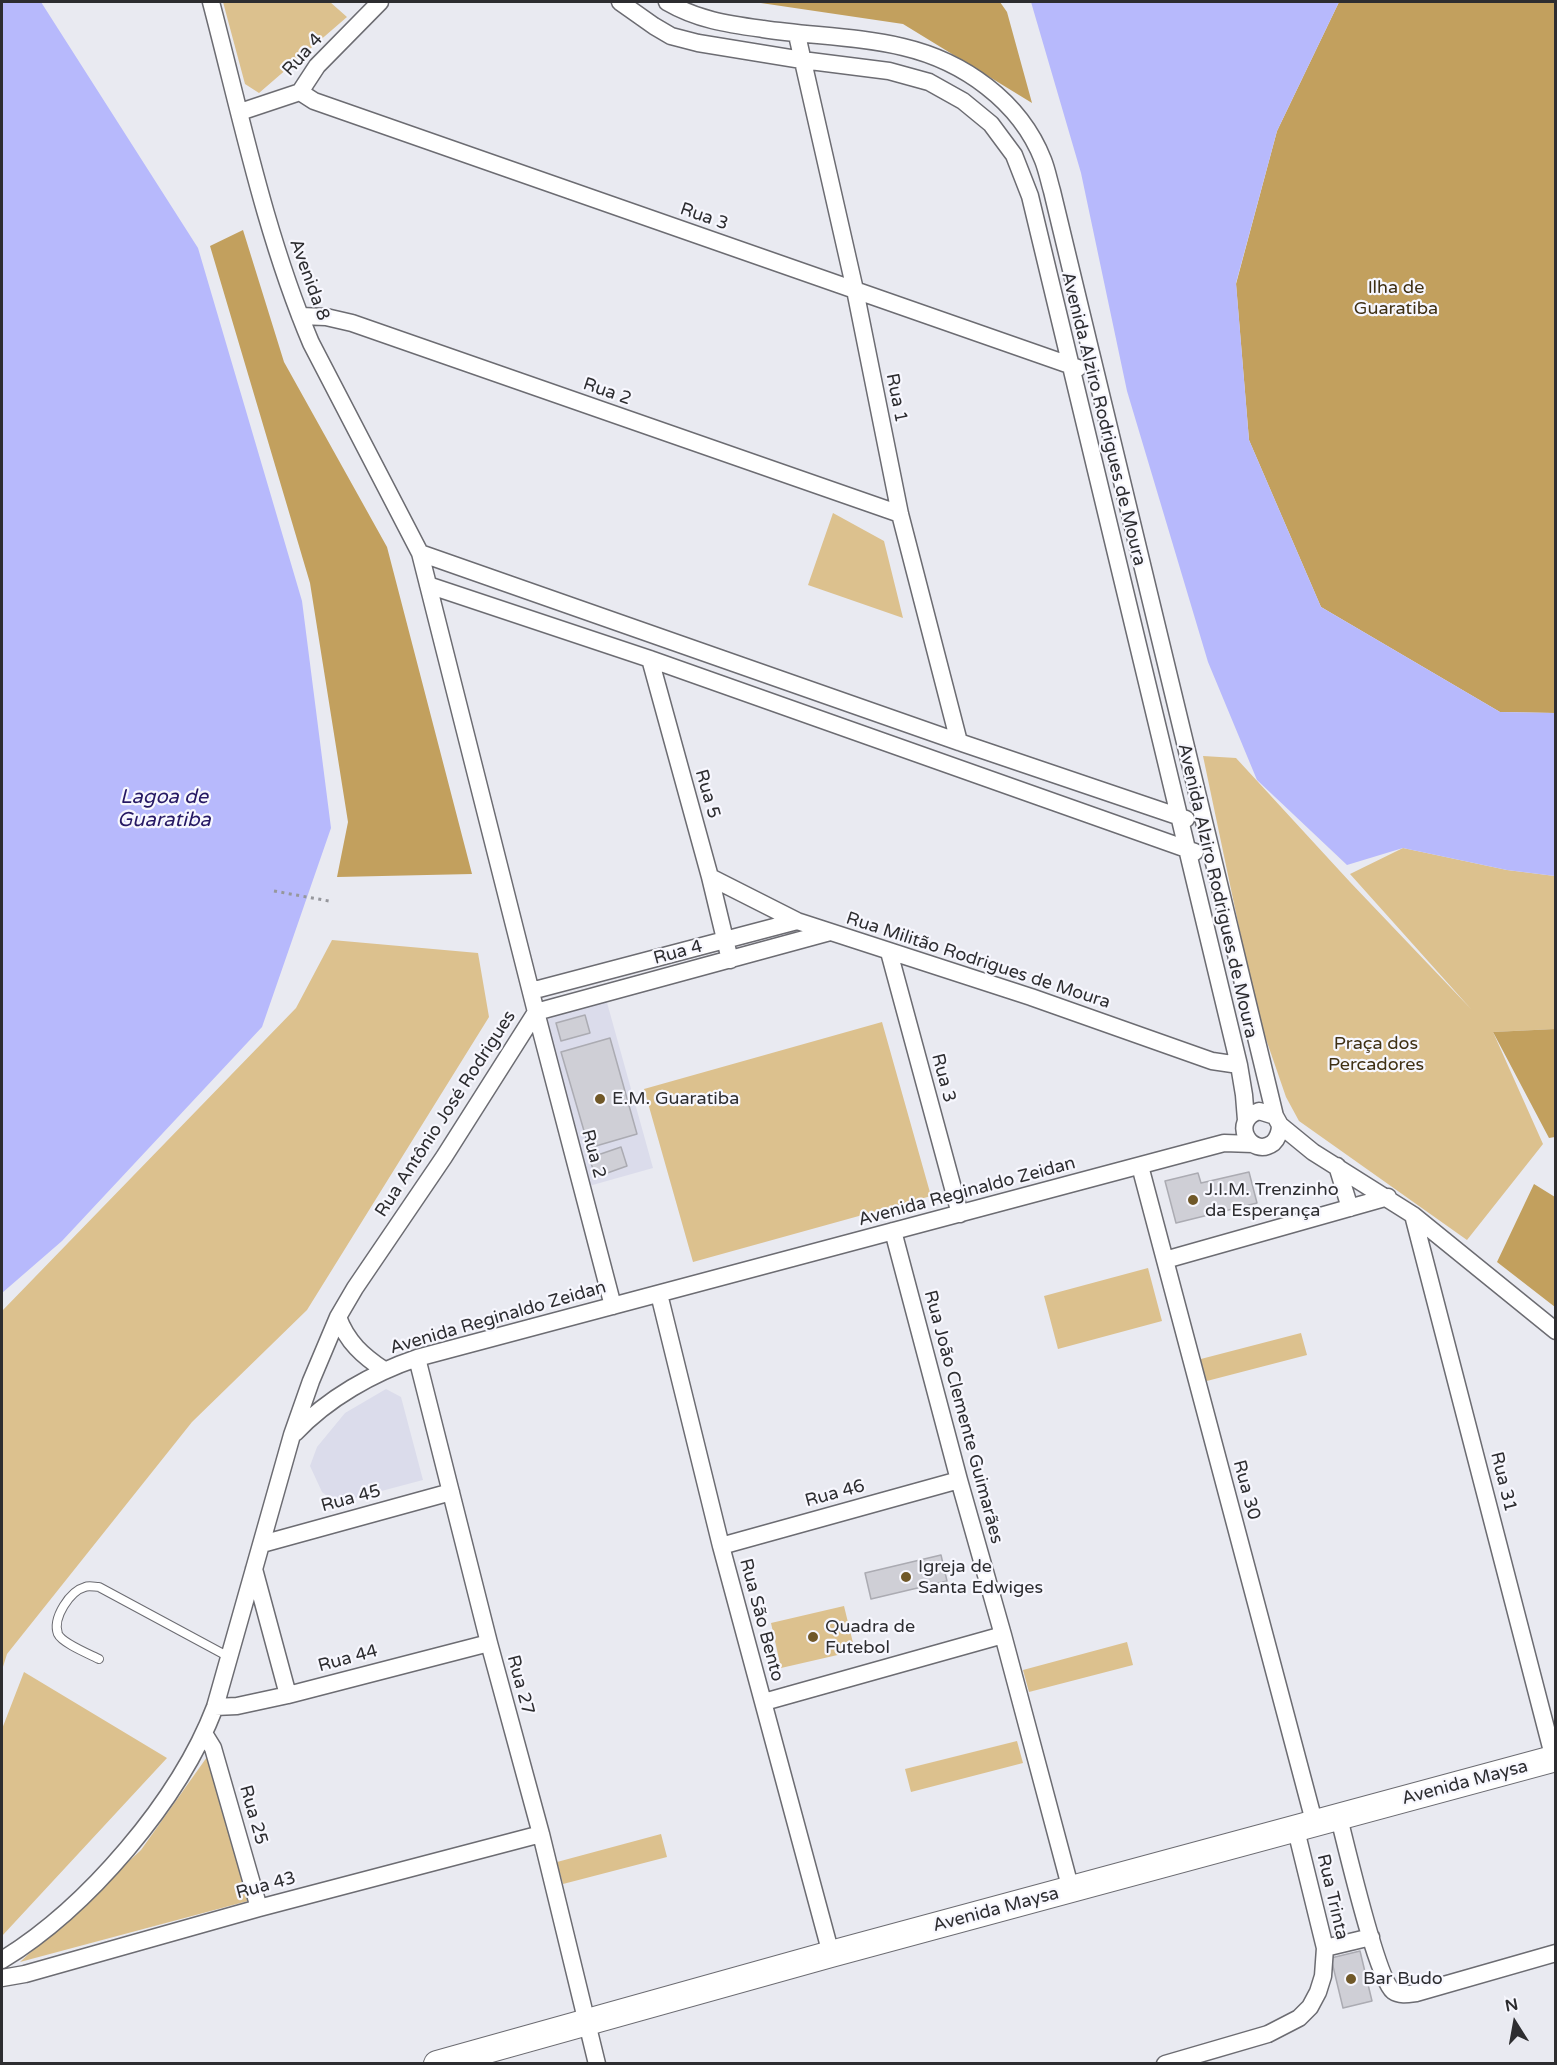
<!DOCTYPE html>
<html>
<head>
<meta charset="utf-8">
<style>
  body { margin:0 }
  #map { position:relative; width:1557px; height:2065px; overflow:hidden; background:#e9eaf1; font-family:"Varela Round",sans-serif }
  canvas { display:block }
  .frame { position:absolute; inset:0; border:3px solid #2d2d30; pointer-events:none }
  .north { position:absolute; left:1485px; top:1993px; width:60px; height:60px; -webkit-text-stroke:4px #f7f7fe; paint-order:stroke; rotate:349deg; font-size:16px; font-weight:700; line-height:24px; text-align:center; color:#2d2d30 }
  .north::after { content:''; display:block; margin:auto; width:21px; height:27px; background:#2d2d30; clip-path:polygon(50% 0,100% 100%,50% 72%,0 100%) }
</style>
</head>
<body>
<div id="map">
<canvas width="1557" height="2065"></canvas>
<div class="frame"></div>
<div class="north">N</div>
</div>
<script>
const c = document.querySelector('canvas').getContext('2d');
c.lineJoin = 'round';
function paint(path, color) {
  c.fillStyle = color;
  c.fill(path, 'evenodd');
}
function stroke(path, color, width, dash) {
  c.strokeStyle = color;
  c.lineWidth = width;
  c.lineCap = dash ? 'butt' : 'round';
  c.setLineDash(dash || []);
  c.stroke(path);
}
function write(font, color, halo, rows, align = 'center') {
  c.font = font + ' "Varela Round",sans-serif';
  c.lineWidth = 4.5;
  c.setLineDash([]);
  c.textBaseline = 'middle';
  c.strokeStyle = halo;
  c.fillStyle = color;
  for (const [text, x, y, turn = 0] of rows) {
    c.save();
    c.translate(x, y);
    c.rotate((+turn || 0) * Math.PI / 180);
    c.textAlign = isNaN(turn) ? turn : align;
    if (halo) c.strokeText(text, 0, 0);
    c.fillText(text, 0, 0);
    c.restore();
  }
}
const built = new Path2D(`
  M606 999 653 1168 589 1186 543 1016Z
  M386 1389 401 1397 423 1480 336 1503 322 1492 310 1466 317 1447 345 1413Z`);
const green = new Path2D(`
  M223 2H330L347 17 259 93 245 84Z
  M833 513 884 541 903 618 808 585Z
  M1203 756 1236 758 1350 882 1471 1009 1350 874 1403 848 1507 870 1555 876V1029L1493 1032 1543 1144 1467 1240 1299 1121 1286 1097 1257 1013Z
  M332 940 478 953 489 1017 307 1310 192 1422 7 1654 2 1670V1311L296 1008Z
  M882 1022 931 1196 693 1262 644 1089Z
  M1148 1268 1162 1321 1058 1349 1044 1296Z
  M1301 1333 1307 1355 1203 1382 1197 1360Z
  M844 1606 855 1651 781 1668 771 1623Z
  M1127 1642 1133 1665 1029 1692 1023 1670Z
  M24 1672 167 1758 2 1936V1729Z
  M1017 1741 1023 1763 911 1792 905 1769Z
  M207 1757 248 1901 20 1962 141 1850Z
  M661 1834 667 1857 563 1884 557 1862Z`);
const forest = new Path2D(`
  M754 2H1000L1007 12 1032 103 903 24Z
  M1339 2H1555V713L1500 712 1321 607 1249 440 1236 284 1277 131Z
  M243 230 284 362 387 547 472 874 337 877 348 822 310 583 210 246Z
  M1555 1029V1137L1549 1138 1493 1032Z
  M1534 1184 1555 1197V1307L1497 1262Z`);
const water = new Path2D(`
  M2 2H41L198 248 302 601 331 828 262 1027 62 1241 2 1293Z
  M1031 2H1339L1277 131 1236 283 1249 440 1321 607 1500 712 1555 713V876L1507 870 1403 848 1347 865 1257 780 1208 662 1127 391 1081 173Z`);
const building = new Path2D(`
  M585 1015 590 1033 561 1041 556 1023Z
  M610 1038 637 1134 589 1148 561 1052Z
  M621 1147 627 1166 596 1177 589 1158Z
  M1249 1172 1257 1203 1176 1223 1165 1181 1198 1173 1201 1183Z
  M941 1555 947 1581 871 1599 865 1573Z
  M1360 1951 1372 2001 1343 2008 1331 1958Z`);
const path = new Path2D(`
  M274 891 329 901`);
const service = new Path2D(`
  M99 1659C89 1654 62 1643 58 1634 52 1618 70 1591 85 1587 89 1585 95 1587 99 1587L229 1657`);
const minor = new Path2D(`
  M211 2C241 116 265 234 311 343L420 553 536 1012 613 1306
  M620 2 654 26 671 36 698 43 802 60 889 71 929 82 963 101 991 124 1014 155 1030 196 1239 1065 1244 1095 1246 1120
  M667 2C698 20 728 24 763 29 809 36 858 36 903 47 963 61 1020 101 1043 160 1047 170 1049 181 1052 191L1275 1116 1280 1125 1313 1152 1413 1215 1556 1331
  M797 35 855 290 900 514 959 742
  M300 92 314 101 1078 368
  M240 112 300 92 317 66 380 2
  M300 316 326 317 352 323 900 514
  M420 553 959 742 1186 819
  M428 585 650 659 1195 852
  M650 659 710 877 730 960
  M710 877 797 921 1031 997 1212 1061 1239 1065
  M889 952 960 1214
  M531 991 797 921
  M536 1012 830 932
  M1275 1116 1259 1111C1229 1121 1251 1159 1273 1143 1278 1138 1280 1132 1280 1125
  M1140 1166 1315 1825
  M1337 1166 1350 1208
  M1413 1215 1554 1759
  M893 1231 959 1480 1003 1635 1071 1890
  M1165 1260 1388 1197
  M659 1294 721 1546 831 1954
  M338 1317C347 1342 363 1356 384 1370
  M417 1358 489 1643 541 1834 597 2064
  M295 1433C328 1398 373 1373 417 1358L1224 1143 1253 1144
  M262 1544 451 1492
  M721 1546 959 1480
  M254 1569 288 1695
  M764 1702 1003 1635
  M215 1707 237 1706 288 1695 489 1643
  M205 1735 213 1748 259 1908
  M1339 1818C1346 1845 1377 1979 1393 1991 1400 1996 1409 1994 1416 1993L1556 1953
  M1325 1948 1371 1937
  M2 1960C87 1908 179 1801 215 1707L292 1435 311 1381 338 1317 355 1288 444 1157 536 1012
  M2 1978 25 1974 259 1908 541 1834
  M1165 2064 1268 2034 1299 2018 1310 2007 1318 1992 1323 1976 1325 1948 1296 1830`);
const primary = new Path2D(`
  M437 2064 831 1954 1556 1758`);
const markers = [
  [600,1099,6,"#705828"],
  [1193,1200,6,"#705828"],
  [906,1577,6,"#705828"],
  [813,1637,6,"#705828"],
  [1351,1979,6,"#705828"]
];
const streetNames = [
  ["Rua 4",303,55,-48],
  ["Rua 3",704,217,19],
  ["Avenida 8",309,280,70],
  ["Rua 2",607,392,19],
  ["Rua 1",896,398,79],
  ["Avenida Alziro Rodrigues de Moura",1103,419,76],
  ["Rua 5",707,794,74],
  ["Avenida Alziro Rodrigues de Moura",1217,891,77],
  ["Rua 4",678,953,-15],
  ["Rua Militão Rodrigues de Moura",978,961,18],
  ["Rua 3",943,1078,75],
  ["Rua Antônio José Rodrigues",446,1114,-57],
  ["Rua 2",593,1154,75],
  ["Avenida Reginaldo Zeidan",967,1192,-15],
  ["Avenida Reginaldo Zeidan",498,1318,-16],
  ["Rua João Clemente Guimarães",963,1417,75],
  ["Rua 31",1503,1482,76],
  ["Rua 30",1246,1490,75],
  ["Rua 46",835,1494,-15],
  ["Rua 45",351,1499,-15],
  ["Rua São Bento",761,1620,75],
  ["Rua 44",348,1659,-15],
  ["Rua 27",520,1685,75],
  ["Avenida Maysa",1465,1783,-15],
  ["Rua 25",253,1815,74],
  ["Rua 43",266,1886,-15],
  ["Rua Trinta",1332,1897,77],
  ["Avenida Maysa",996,1910,-15]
];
const parkNames = [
  ["Ilha de",1396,288],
  ["Guaratiba",1396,309],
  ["Praça dos",1376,1044],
  ["Percadores",1376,1065]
];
const poiNames = [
  ["E.M. Guaratiba",612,1099],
  ["J.I.M. Trenzinho",1205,1190],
  ["da Esperança",1205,1211],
  ["Igreja de",918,1567],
  ["Santa Edwiges",918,1588],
  ["Quadra de",825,1627],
  ["Futebol",825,1648],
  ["Bar Budo",1363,1979]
];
const waterNames = [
  ["Lagoa de",164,798],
  ["Guaratiba",164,821]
];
paint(built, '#dbdceb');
paint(green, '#dcc18e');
paint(forest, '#c2a05e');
paint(water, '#b7b9fc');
paint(building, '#cfcfd6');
stroke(building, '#ababb2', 1.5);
stroke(service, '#6c6c72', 10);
stroke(minor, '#6c6c72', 19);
stroke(primary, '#6c6c72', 28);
stroke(path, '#96979c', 3, [3, 4.5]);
stroke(service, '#fff', 8);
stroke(minor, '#fff', 16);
stroke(primary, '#fff', 26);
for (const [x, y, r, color] of markers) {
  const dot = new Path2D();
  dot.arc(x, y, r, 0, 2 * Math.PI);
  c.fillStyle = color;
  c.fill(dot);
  stroke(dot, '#f7f7fe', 2);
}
write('18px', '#2d2d30', '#f7f7fe', streetNames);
write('18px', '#3f3013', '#f7f7fe', parkNames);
write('18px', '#2d2d30', '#f7f7fe', poiNames, 'left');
write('italic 20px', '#261964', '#f7f7fe', waterNames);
</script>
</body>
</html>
